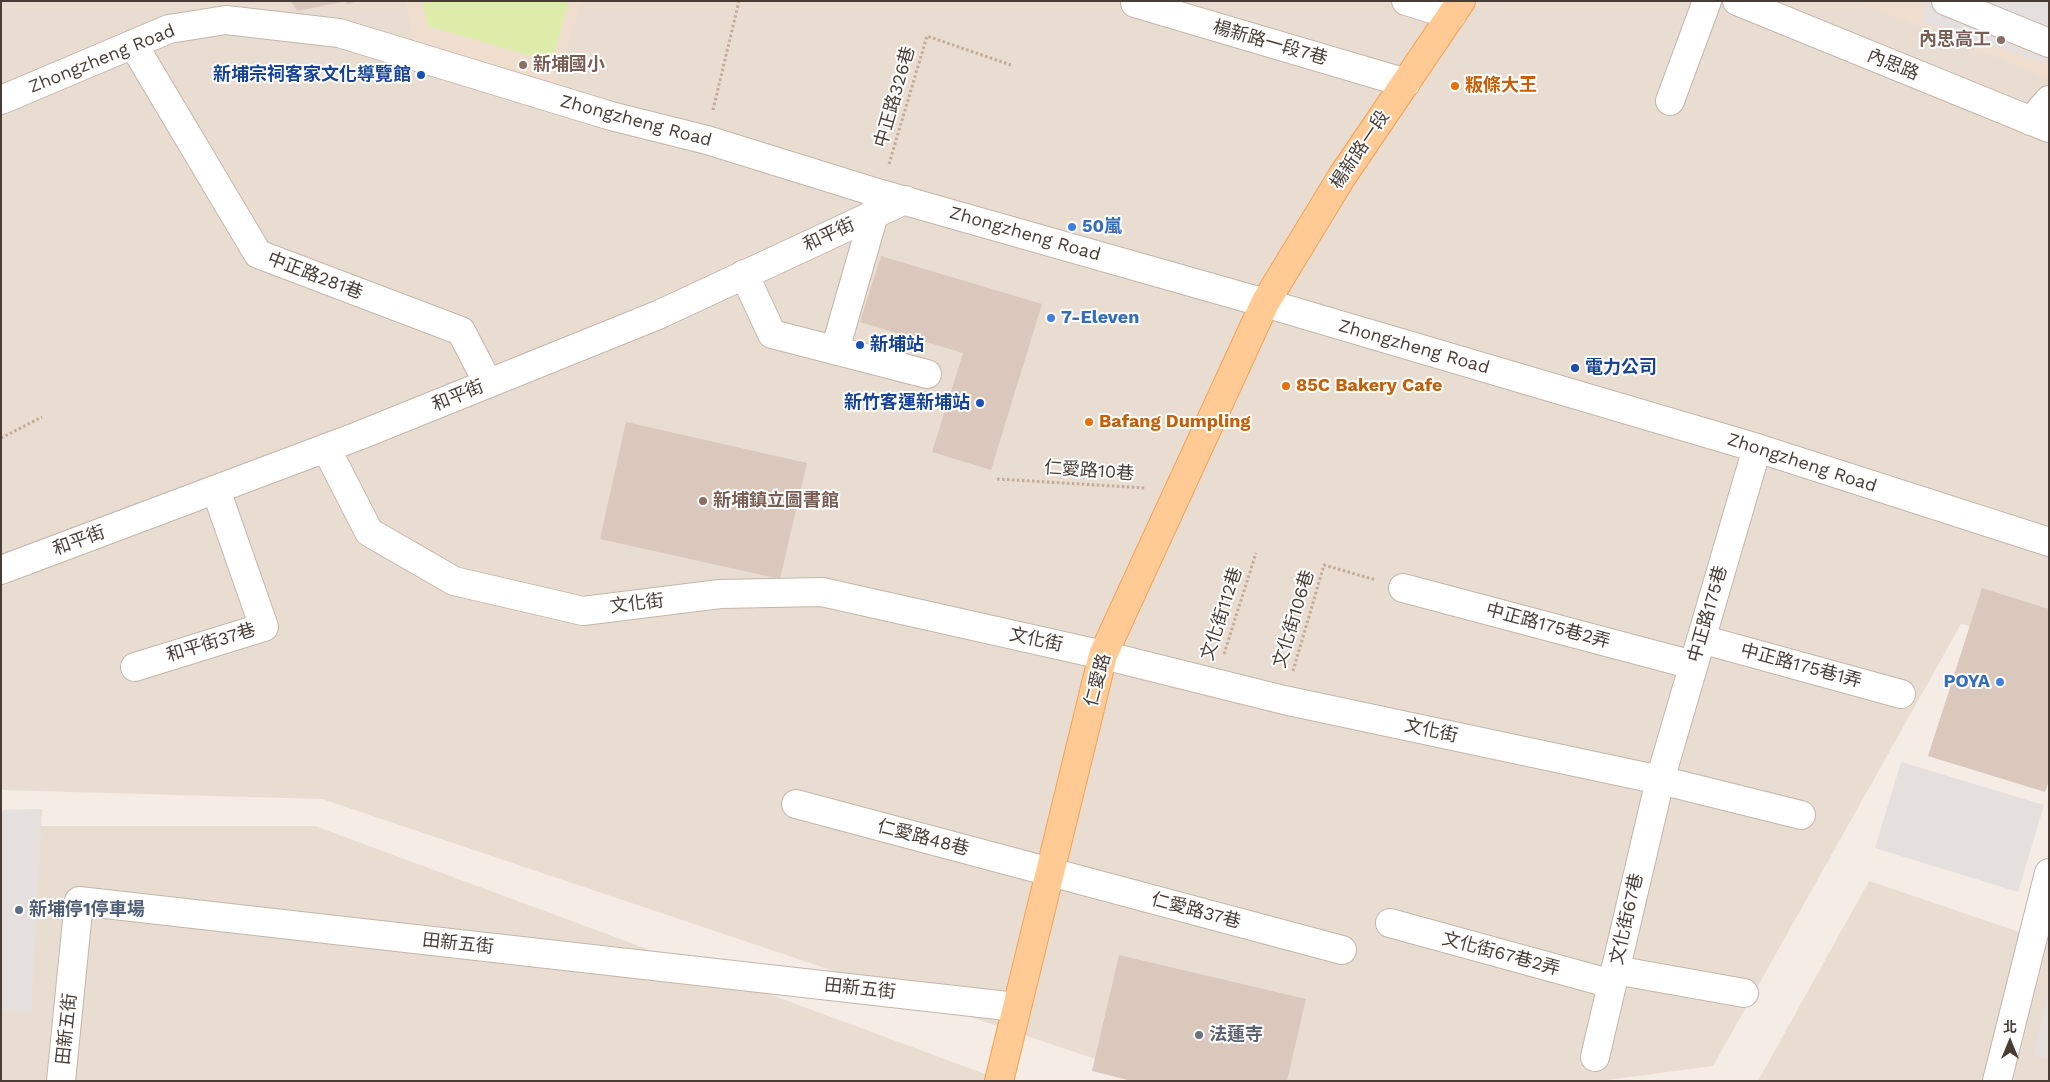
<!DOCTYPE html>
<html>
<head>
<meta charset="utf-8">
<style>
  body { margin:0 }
  #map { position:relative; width:2050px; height:1082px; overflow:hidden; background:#f4ece5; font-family:"Work Sans","Noto Sans TC",sans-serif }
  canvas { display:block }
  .frame { position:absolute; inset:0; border:2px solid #483c34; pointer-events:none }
  .north { position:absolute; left:1985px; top:1017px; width:50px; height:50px; -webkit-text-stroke:4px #fff; paint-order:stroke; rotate:0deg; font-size:14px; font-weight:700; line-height:20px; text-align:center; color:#483c34 }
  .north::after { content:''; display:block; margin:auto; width:18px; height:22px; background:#483c34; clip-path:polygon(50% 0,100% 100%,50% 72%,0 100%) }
</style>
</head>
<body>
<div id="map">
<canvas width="2050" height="1082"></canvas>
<div class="frame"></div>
<div class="north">北</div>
</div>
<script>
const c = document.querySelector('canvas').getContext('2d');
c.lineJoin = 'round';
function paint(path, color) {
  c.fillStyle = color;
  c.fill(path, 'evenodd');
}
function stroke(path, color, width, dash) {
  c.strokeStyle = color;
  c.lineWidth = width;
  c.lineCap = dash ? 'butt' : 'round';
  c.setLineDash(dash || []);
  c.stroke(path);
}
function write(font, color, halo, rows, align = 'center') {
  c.font = font + ' "Work Sans","Noto Sans TC",sans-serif';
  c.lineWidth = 4;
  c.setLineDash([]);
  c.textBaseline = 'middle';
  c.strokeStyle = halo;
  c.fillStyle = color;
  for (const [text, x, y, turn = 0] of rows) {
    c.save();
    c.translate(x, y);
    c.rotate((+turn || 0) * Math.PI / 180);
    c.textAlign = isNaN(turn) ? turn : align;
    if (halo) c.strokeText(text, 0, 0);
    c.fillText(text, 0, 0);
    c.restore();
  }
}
const residential = new Path2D(`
  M1 1H2049V643L1961 624 1713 1066 1599 1081H1161L322 799 1 790Z
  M1 826H315L1004 1081H1Z
  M1869 881 2049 942V1081H1758Z`);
const education = new Path2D(`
  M405 1H581L555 88 414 41Z
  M1857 1H2049V79Z`);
const green = new Path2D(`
  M422 1H569L552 62 428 26Z`);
const parking = new Path2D(`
  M1926 1H2049V54L2046 64 1922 22Z
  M1901 762 2044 805 2018 892 1875 848Z
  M42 809 31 1013 1 1010V810Z
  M2049 991V1058L2034 1055Z`);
const building = new Path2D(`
  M291 1H341L342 2 297 11Z
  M346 1H357L347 5Z
  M881 256 1042 304 991 470 932 452 963 353 860 322Z
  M626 422 807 463 780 579 600 539Z
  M1982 588 2049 609V781L2045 792 1928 756Z
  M1119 955 1306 999 1287 1081H1132L1092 1071Z`);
const path = new Path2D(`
  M713 110 739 1
  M889 164 927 36 1011 65
  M1 438 42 417
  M997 479 1146 488
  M1224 654 1256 553
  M1293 671 1324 565 1376 580`);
const minor = new Path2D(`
  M1406 1 1452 15
  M1737 1 2049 128
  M1946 1 2049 43
  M1135 3 1406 83
  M133 44 258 254 461 331 488 383
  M1 100 169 29 226 20 339 33 611 116 707 140 881 194 1265 303 1757 448 2049 542
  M1670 101 1707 1
  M2031 121 2049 100
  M744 274 772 334 927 374
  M835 350 877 204
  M326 448 369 532 454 581 583 611 720 594 822 592 1103 655 1284 700 1660 780 1801 815
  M1 570 358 436 658 315 905 200
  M1403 588 1693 665
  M1701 639 1901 694
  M135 667 264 627 216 490
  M796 804 1342 950
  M1390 923 1612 984
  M1615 970 1744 993
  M1595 1057 1660 780 1757 448
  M61 1081 79 901 1016 1007
  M1997 1081 2049 873`);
const major = new Path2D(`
  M999 1081 1103 655 1265 303 1341 178 1461 1`);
const markers = [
  [2001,40,5,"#8d6e63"],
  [523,65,5,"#8d6e63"],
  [421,75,5,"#1a4fb4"],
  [1455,86,5,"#e8710a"],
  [1072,227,5,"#3f7fe0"],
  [1051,318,5,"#3f7fe0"],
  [860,345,5,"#1a4fb4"],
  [1575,368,5,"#1a4fb4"],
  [1286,386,5,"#e8710a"],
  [980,403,5,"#1a4fb4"],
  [1089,422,5,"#e8710a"],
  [703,501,5,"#8d6e63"],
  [2000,682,5,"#3f7fe0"],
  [19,910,5,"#5c6f8a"],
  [1199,1035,5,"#6b7280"]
];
const educationNames = [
  ["內思高工",1991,40,"right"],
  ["新埔國小",533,65],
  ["新埔鎮立圖書館",713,501]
];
const streetNames = [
  ["楊新路一段7巷",1270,43,16],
  ["Zhongzheng Road",102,59,-22],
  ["內思路",1893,65,22],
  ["中正路326巷",895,97,-74],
  ["Zhongzheng Road",636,121,15],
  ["楊新路一段",1360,150,-56],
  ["Zhongzheng Road",1025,234,16],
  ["和平街",829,235,-25],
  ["中正路281巷",315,276,21],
  ["Zhongzheng Road",1414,347,16],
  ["和平街",458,396,-22],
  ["Zhongzheng Road",1802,463,18],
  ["仁愛路10巷",1089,471,4],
  ["和平街",79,541,-20],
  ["文化街",637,604,-7],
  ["文化街112巷",1222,614,-72],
  ["中正路175巷",1708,614,-74],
  ["文化街106巷",1294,619,-73],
  ["中正路175巷2弄",1548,626,15],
  ["文化街",1036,640,12],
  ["和平街37巷",211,643,-17],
  ["中正路175巷1弄",1801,666,15],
  ["仁愛路",1098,680,-75],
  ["文化街",1431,731,12],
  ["仁愛路48巷",923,838,15],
  ["仁愛路37巷",1196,911,15],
  ["文化街67巷",1627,919,-77],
  ["田新五街",458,944,6],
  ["文化街67巷2弄",1501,954,15],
  ["田新五街",860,989,6],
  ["田新五街",67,1029,-84]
];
const transitNames = [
  ["新埔宗祠客家文化導覽館",411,75],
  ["新埔站",870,345,"left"],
  ["電力公司",1585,368,"left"],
  ["新竹客運新埔站",970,403]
];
const foodNames = [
  ["粄條大王",1465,86],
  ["85C Bakery Cafe",1296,386],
  ["Bafang Dumpling",1099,422]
];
const shopNames = [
  ["50嵐",1082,227],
  ["7-Eleven",1061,318],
  ["POYA",1990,682,"right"]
];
const serviceNames = [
  ["新埔停1停車場",29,910]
];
const worshipNames = [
  ["法蓮寺",1209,1035]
];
paint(residential, '#e9ddd2');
paint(education, '#efdecd');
paint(green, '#ddeda9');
paint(parking, '#e5e0de');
paint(building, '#dac8bc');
stroke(minor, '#c4b5a9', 30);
stroke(major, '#f1a256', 30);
stroke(path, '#c4aa96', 3, [2.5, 2.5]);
stroke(minor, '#fff', 28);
stroke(major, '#ffca93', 28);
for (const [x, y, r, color] of markers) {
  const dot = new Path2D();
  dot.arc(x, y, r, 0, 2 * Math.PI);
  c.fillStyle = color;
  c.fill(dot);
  stroke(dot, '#fff', 2);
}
write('bold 18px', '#785e54', '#fff', educationNames, 'left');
write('18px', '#483c34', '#fff', streetNames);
write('bold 18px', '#164399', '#fff', transitNames, 'right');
write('bold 18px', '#c56008', '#fff', foodNames, 'left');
write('bold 18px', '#366cbe', '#fff', shopNames, 'left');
write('bold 18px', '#4e5e75', '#fff', serviceNames, 'left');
write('bold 18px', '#5b616d', '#fff', worshipNames, 'left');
</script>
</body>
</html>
